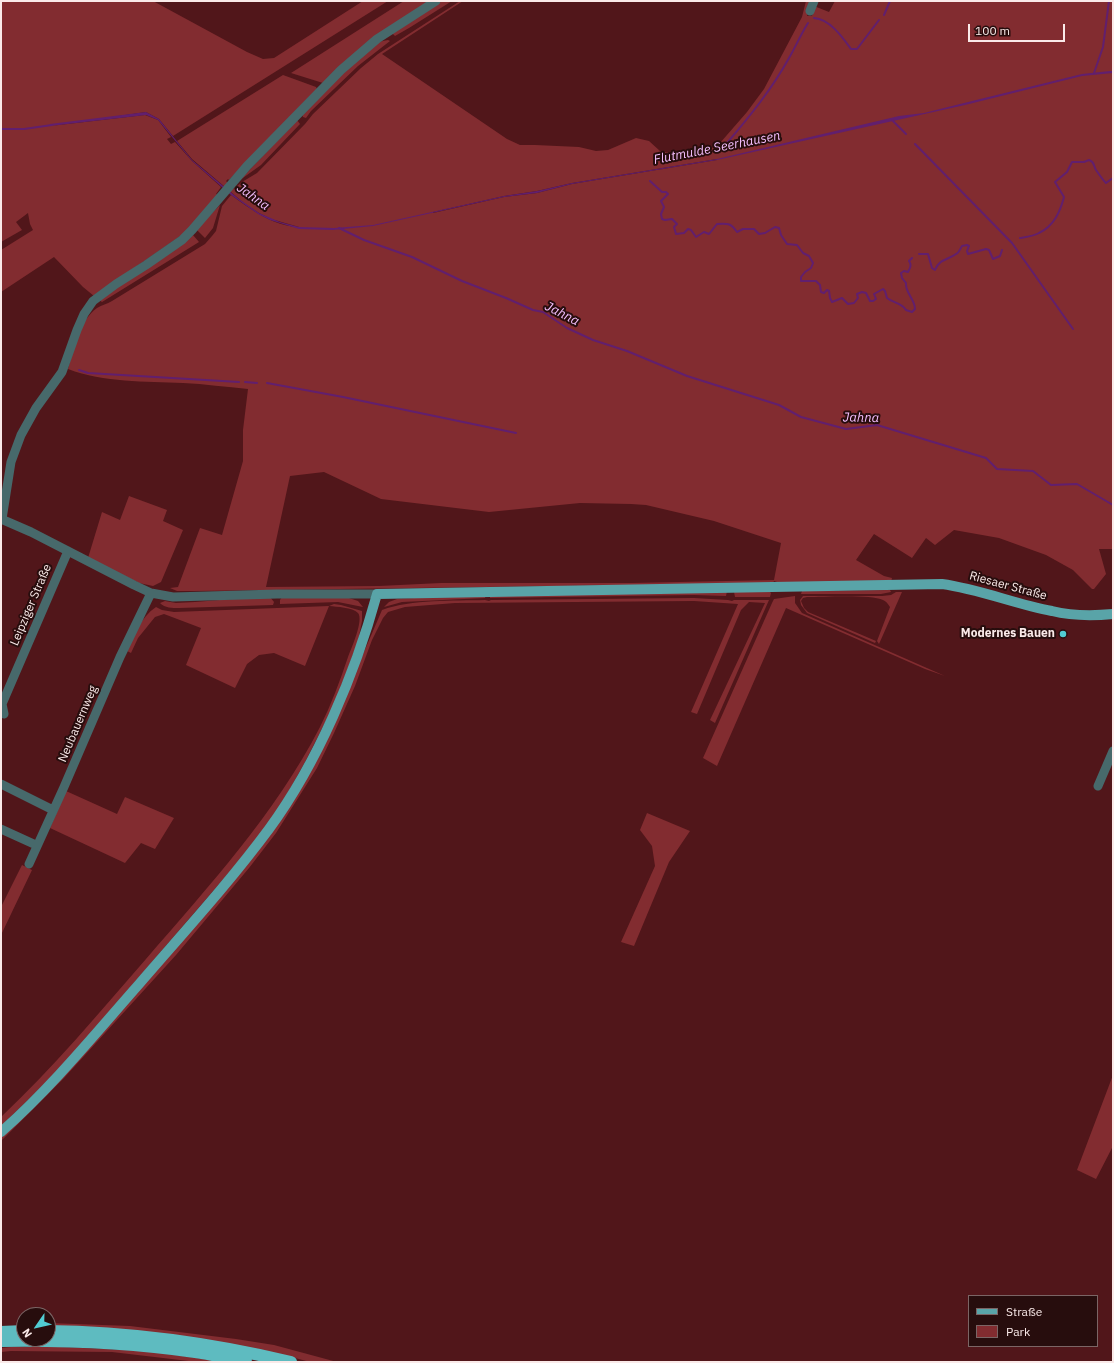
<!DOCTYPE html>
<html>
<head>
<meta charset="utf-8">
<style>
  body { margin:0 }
  #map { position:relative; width:1114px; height:1363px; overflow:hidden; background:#51161a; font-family:"IBM Plex Sans",sans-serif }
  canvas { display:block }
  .frame { position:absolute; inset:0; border:2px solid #faeae9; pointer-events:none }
  .legend { position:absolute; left:968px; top:1295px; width:130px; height:52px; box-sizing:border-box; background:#270d0d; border:1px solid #7b6565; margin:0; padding:5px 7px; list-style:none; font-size:12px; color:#faeae9 }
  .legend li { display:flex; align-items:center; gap:8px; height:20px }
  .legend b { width:20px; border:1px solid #7b6565 }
  .north { position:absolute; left:16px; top:1307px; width:40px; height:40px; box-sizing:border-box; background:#270d0d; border:1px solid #7b6565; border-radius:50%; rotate:236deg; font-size:11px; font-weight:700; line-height:16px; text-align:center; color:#faeae9 }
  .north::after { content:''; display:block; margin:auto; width:14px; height:18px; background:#51ccd3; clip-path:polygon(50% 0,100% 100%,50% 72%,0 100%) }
  .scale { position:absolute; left:968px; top:24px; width:97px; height:18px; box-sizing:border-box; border:2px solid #faeae9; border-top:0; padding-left:5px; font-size:12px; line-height:14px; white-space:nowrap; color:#faeae9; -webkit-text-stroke:3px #270d0d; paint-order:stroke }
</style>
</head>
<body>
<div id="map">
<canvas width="1114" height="1363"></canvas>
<div class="frame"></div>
<ul class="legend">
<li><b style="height:5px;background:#59a4a8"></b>Straße</li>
<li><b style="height:11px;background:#822c30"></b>Park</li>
</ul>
<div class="north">N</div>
<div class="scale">100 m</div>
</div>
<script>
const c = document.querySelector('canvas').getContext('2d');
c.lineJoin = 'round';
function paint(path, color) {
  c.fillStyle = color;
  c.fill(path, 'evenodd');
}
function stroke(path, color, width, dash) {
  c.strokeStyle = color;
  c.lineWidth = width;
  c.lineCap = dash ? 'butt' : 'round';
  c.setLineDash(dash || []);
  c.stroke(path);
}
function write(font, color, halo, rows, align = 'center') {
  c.font = font + ' "IBM Plex Sans",sans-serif';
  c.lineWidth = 4;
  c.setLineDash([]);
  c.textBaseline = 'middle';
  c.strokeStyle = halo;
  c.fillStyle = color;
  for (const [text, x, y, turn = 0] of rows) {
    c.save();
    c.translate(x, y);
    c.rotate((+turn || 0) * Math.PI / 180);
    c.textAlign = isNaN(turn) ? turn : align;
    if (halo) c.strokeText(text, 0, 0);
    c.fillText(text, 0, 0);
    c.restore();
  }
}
const green = new Path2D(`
  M1 1H153L247 52 263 59 274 58 363 1H388L173 136 159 119 146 112 50 126 145 115 158 120 171 137 167 139 171 144 175 142 192 161 221 187 216 194 218 195 186 232 94 296 83 287 54 257 1 292V250L33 230 30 224 28 213 16 222 22 230 1 242Z
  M404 1H432L323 83 291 73Z
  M442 1H452L409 28 395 36 393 34V32Z
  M460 1H463L382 54 507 139 520 145H535L579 147 596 151 608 150 636 138 649 141 660 151 675 154 697 152 715 147 720 143 747 112 764 89 802 17 806 1H811L807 16H812L814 6 829 12 835 1H1113V549H1099L1106 574 1094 589H1092L1073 570 1046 555 999 538 954 530 935 545 926 538 912 558 874 534 856 560 884 576 892 578 891 582H777L774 581 773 583 195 591H177L170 588 178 587 200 528 222 535 243 461V430L248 389C226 387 205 384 183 383 145 381 104 383 68 369 74 348 79 321 97 308 102 305 107 304 112 301L205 244 212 236 216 231 222 206 231 195C252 210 273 226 299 227L271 219 259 213 245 204 192 159 177 141 283 75 316 87 317 89 229 180 228 179 226 181 234 189 242 182 257 173 305 124 313 114 361 68 378 54ZM717 159V160L572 184 537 193 504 197 433 213V212L504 196 537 191 572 183ZM324 472 381 499 489 512 580 503 631 504 646 505 714 521 781 543 774 580 631 583H441L379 586 266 587 290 476Z
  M388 40 390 41 358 66 311 111 306 118 303 117 302 114 330 85 378 42Z
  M297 120 300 124 261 165 240 180Z
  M220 205 213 228 205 238 196 229Z
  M193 235 199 242 102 302 99 300 190 236Z
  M129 496 167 510 163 521 183 530 161 582 153 586 139 583 88 558 102 512 120 520Z
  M890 590 891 592 881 594H801L802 591Z
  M727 591 726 596 694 595 490 598V594Z
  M769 591 771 593 770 597H735L734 592Z
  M896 592H902L879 644 877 641 890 607C888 604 887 602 883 600 871 594 823 597 807 597L803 598 801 601 804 608 808 612 876 641 875 643 807 613 801 605 800 600 803 596H882L891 595Z
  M486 594 485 598 402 602 384 607 389 602 397 599Z
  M795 596V603L802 613 945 676 925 669 786 608 717 766 703 758 772 603 774 599Z
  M270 597 274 602 273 605 179 608C172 608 165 608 160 603L165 601 176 603 195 602 232 599Z
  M282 597 349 598 358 601 363 607 338 602 280 604V600Z
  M694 598 728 600 732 601 734 600H769L715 723 710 720 765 603 749 602 741 610 697 714 691 712 738 604 694 601 455 603 405 607 388 612 383 618 372 640 355 686 334 733 317 768 276 833 249 868 176 955 64 1078 1 1141V1135L225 890 330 731 382 610C412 599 453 601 485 600L489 601 491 600Z
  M334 604 341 605 362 611V621L358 641 334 705 305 762 282 803 266 826 238 862 57 1072 1 1126V1117C53 1068 99 1013 146 959 209 886 275 814 320 727 331 705 340 681 348 657 351 649 364 620 358 613 352 607 337 607 329 606L305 666 274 653 259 655 247 664 235 688 186 665 201 628 164 614 155 617 138 638 131 653 127 651C135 634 140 618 156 607L162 610 174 612 329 606Z
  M66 791 117 814 125 797 174 818 155 849 141 843 125 863 50 828Z
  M647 813 690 831 669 862 634 946 621 942 655 866 652 846 640 830Z
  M22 865 32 870 1 935V907Z
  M1113 1075V1146L1096 1179 1077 1170Z
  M48 1323 130 1326 236 1339 274 1345 337 1362H310L295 1358 48 1326Z
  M11 1347H60L150 1351 223 1362H197L112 1352 11 1351 1 1352V1348Z`);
const water = new Path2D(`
  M1110 71H1113V73L1082 76 965 105 717 160 572 184 537 193 504 197 373 226 333 230 299 229 270 220 258 214 231 195 192 161 158 120 146 115 50 126V124L146 112 159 119 192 160 239 199 259 213 280 222 299 227 334 228 373 225 504 196 537 191 572 183 717 159 899 116 924 113 964 103 1082 74Z`);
const stream = new Path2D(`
  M884 15 890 1
  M814 18C830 19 843 38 851 49H857L879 20
  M1094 73 1103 47 1109 1
  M892 120 906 134
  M1 129H24L52 125
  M727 143C750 116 772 89 789 58 796 46 801 34 808 23
  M915 144 1012 243 1073 329
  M650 181 662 192H666L668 194 661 201 664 207 661 214 662 219 665 220 672 219 677 224 674 227 676 234 684 233 688 229 691 230 696 237 704 232 709 234 717 224C727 223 731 223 737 232L743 229H754L759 234 765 233 775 227 779 228 781 235 787 244 797 245 803 253 809 256 813 263 811 268 805 272 801 277V281H816L820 285 821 292 824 293 827 290 829 291 830 298 832 302 842 298 848 304 854 303 858 298 857 294 862 292 866 293 870 301H873L876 299 874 294 883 289 885 291 887 298C893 303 902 303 906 310L912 312 915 309C915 299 905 293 906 283L902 278 901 273 904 271 908 272C910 268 912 265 909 261L912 258
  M339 228 364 240 412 257 462 281 506 298 533 310 543 312 567 328 593 340 627 351 687 376 779 405 801 417 846 429 877 425 986 458 997 469 1033 471 1051 485 1077 484 1113 505
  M1020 238C1026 237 1034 236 1039 233 1054 226 1060 212 1064 197L1055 182 1067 172 1072 162H1084L1089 160C1095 162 1093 165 1096 170 1099 174 1102 179 1106 183L1113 178
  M919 254H928L932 268 935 270C939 259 948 260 956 254 959 253 960 249 962 246L967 245 969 246 967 251 968 254 986 249 989 250 993 259 1000 256 1002 250
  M79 370 88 373 239 382
  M245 382 257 383
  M267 383 343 397 516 433`);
const minor = new Path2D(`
  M810 11 814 1
  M1 519 31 532 134 585 151 593 173 597 277 594H377
  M2 519 11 462 21 435 36 408 62 372 77 330 84 314 93 301 116 284 146 265 182 240 192 230 247 166 341 70 377 39 436 1
  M4 714 2 704 68 551
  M1 784 53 810
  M1098 786 1113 751
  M1 829 36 845
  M29 864 64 787 120 657 151 593`);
const major = new Path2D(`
  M1 1132C52 1087 95 1034 140 983 184 932 229 883 269 829 318 762 355 674 377 594L942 584C979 589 1015 604 1052 611 1072 616 1092 616 1113 614`);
const highway = new Path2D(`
  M48 1331C130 1332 211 1343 291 1362
  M1 1332 24 1331
  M1 1341C66 1340 131 1343 195 1352 212 1354 229 1359 246 1362`);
const markers = [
  [1063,634,4,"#51ccd3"]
];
const streetNames = [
  ["Riesaer Straße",1008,586,15],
  ["Leipziger Straße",31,605,-67],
  ["Neubauernweg",78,724,-67]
];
const poiNames = [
  ["Modernes Bauen",1055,634]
];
const waterNames = [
  ["Flutmulde Seerhausen",717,148,-11],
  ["Jahna",253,197,35],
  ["Jahna",562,314,27],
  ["Jahna",861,418,1]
];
paint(green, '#822c30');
paint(water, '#611f6e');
stroke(stream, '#611f6e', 2);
stroke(minor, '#47696b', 9);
stroke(major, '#59a4a8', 10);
stroke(highway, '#5ebbc0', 12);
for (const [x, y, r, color] of markers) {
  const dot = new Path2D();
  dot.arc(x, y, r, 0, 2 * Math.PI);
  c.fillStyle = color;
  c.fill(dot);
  stroke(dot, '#270d0d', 1.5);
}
write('12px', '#faeae9', '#270d0d', streetNames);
write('bold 12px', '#faeae9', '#270d0d', poiNames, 'right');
write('italic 13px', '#f4bffe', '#270d0d', waterNames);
</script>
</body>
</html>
